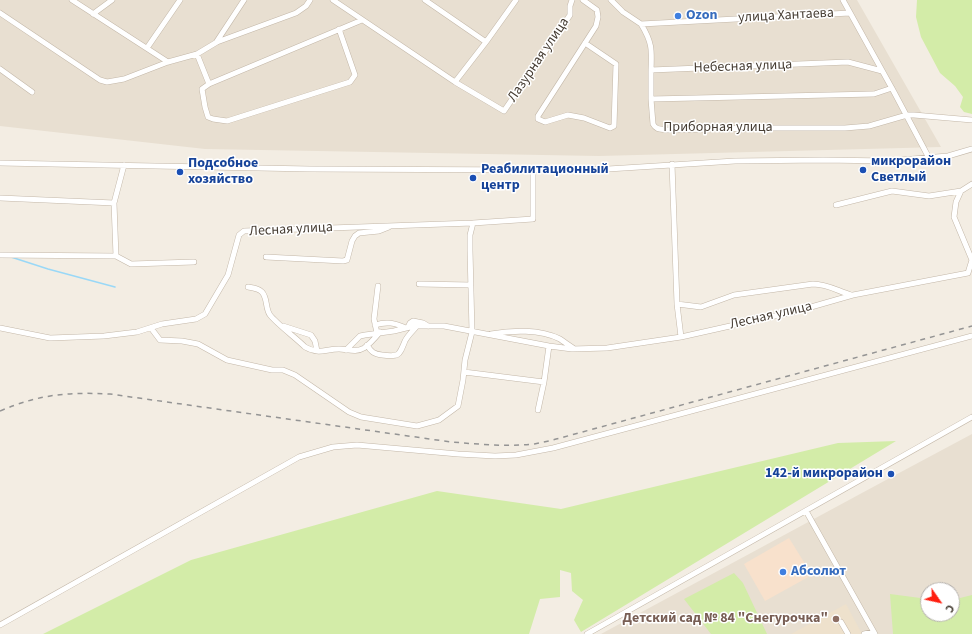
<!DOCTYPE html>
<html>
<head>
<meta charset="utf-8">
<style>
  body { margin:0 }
  #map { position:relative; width:972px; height:634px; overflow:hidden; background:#f3ede3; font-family:"Source Sans 3",sans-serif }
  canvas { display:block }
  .north { position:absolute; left:920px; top:582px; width:40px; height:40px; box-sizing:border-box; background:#fff; border:1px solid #b5b1ad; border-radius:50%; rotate:124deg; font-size:11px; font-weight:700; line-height:16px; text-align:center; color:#463d33 }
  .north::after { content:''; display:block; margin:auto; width:14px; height:18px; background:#ff1e0f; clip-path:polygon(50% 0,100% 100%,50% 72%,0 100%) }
</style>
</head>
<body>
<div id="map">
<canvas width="972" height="634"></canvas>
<div class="north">С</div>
</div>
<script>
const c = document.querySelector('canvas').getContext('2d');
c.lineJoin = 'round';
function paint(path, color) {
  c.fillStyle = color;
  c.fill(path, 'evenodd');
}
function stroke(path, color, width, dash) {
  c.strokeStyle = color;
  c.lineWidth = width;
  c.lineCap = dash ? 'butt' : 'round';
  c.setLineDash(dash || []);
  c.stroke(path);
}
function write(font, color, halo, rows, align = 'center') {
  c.font = font + ' "Source Sans 3",sans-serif';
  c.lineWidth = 3;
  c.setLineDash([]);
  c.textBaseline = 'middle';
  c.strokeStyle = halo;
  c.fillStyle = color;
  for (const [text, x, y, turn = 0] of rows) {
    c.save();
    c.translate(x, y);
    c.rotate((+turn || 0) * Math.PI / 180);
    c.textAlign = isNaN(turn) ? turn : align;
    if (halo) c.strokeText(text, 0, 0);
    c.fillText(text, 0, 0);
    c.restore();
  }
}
const residential = new Path2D(`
  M0 0H857L941 147 599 156 205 149 0 126Z
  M972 434V634H601L886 480ZM928 590H952V614H928Z`);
const commercial = new Path2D(`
  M789 538 812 575 765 601 744 564Z`);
const education = new Path2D(`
  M846 604 862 634H791Z`);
const green = new Path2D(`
  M917 0H972V114L964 112 960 107 963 97 955 86 940 73 921 37 916 17Z
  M896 441 581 632 574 620 583 600 572 591 571 573 560 570V597L540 599 529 634H43L191 560 437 491 561 509 838 443Z
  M734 573 743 583 767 634H711L684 599Z
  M890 594 928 599V614H952V600L972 595V634H893Z`);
const stream = new Path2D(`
  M11 257 48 269 115 287`);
const minor = new Path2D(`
  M72 0 168 62
  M333 0 455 82 486 42
  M425 0 486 42 516 0
  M583 0 597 10 598 17 596 26 538 116V119L545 122 568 115 584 118 610 128 614 126 616 64 585 43
  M611 0 623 12 641 24 850 13
  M843 0 894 92 929 158
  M0 13 100 80 107 82 124 79 168 62 197 54 217 42 296 13 306 6 310 0
  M93 14 112 0
  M641 24C652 42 652 49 651 70L848 62 882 71
  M339 29 355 75 350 82 227 121 213 119 208 117 205 107 202 89 209 84 362 20
  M217 41 244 0
  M147 48 180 0
  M197 54 209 84
  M0 69 32 92
  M455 82 504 111 570 15V6L572 0
  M892 88 874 94 651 99 653 124C656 130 661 129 667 130L760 128H845L869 126 907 115H914L972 120
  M651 99V70
  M0 163 310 169 533 170 608 169 735 161 823 160 888 161 948 156 972 149
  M672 164 677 304 681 337
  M0 198 114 203 124 165
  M114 203 116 256
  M836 205 892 191 929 196 961 191
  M0 255 116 256 131 264 194 262
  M266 257 343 261 347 260 352 241 355 236 359 233 379 231 389 227
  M419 284 471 285
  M248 287C253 288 258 288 262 292 268 299 265 308 270 315 277 324 296 338 305 347 319 355 325 349 339 349 347 349 356 353 364 348 370 344 375 338 380 332
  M677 304 701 307 734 295 813 284C827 284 838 291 851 295
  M375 325C387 321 395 323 406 328
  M283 326 311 335 315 341 317 351
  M408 327 410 323 413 321 423 323 428 326
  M0 328 50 338 104 336 137 332 162 324 196 319 205 314 228 275 239 235 244 231 473 223 533 219V170
  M151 328 160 340 182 341 198 344 227 360 272 370H283L295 375 349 412 361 417 417 426 439 420 458 406 463 380 465 360 472 332 470 250V235L473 223
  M377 333 374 319 378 286
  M491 334C512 330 540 329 560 339 564 342 569 345 573 348
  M367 345C371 352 374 354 382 355 399 357 399 356 405 341 408 335 413 331 417 326
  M346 350 360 336 365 335 394 331 414 326H444L549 346 572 349 607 348 681 337 797 311 853 295 968 273 972 260 954 217 956 202 961 191 972 184
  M464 372 544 382
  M538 410 544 382 549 346
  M806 511 875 634
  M841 622 848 634
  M0 625 299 457 333 447 357 445 458 454 495 456 516 455 553 448 972 336
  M587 634 972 417
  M864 634 873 632`);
const rail = new Path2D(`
  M0 411C40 394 68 392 110 394L451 442C478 444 506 447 534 444 544 442 554 440 564 437L972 326`);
const markers = [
  [678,16,4,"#3f7fe0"],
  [863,170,4,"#1a4fb4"],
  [180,172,4,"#1a4fb4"],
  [473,178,4,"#1a4fb4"],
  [891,474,4,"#1a4fb4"],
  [783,572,4,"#3f7fe0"],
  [836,619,4,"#8d6e63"]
];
const shopNames = [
  ["Ozon",686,16],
  ["Абсолют",791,572]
];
const streetNames = [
  ["улица Хантаева",786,16,-3],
  ["Лазурная улица",539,60,-56],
  ["Небесная улица",743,67,-2],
  ["Приборная улица",718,128],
  ["Лесная улица",291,230,-3],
  ["Лесная улица",771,316,-13]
];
const transitNames = [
  ["микрорайон",871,162],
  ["Светлый",871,178],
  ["Подсобное",188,164],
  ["хозяйство",188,180],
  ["Реабилитационный",481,170],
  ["центр",481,186],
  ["142-й микрорайон",883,474,"right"]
];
const educationNames = [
  ["Детский сад № 84 \"Снегурочка\"",828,619]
];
paint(residential, '#e8dfd1');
paint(commercial, '#f8e1cc');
paint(education, '#eee1cc');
paint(green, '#d3eca8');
stroke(stream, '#99d8f7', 1.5);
stroke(minor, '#c3b7a8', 6);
stroke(minor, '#fff', 5);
stroke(rail, '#949494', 1.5, [5, 5]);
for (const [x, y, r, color] of markers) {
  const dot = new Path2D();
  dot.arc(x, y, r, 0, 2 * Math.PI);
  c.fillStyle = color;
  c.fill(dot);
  stroke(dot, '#fff', 1.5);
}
write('bold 14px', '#366cbe', '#fff', shopNames, 'left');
write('14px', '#463d33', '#fff', streetNames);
write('bold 14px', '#164399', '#fff', transitNames, 'left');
write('bold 14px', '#785e54', '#fff', educationNames, 'right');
</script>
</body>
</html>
